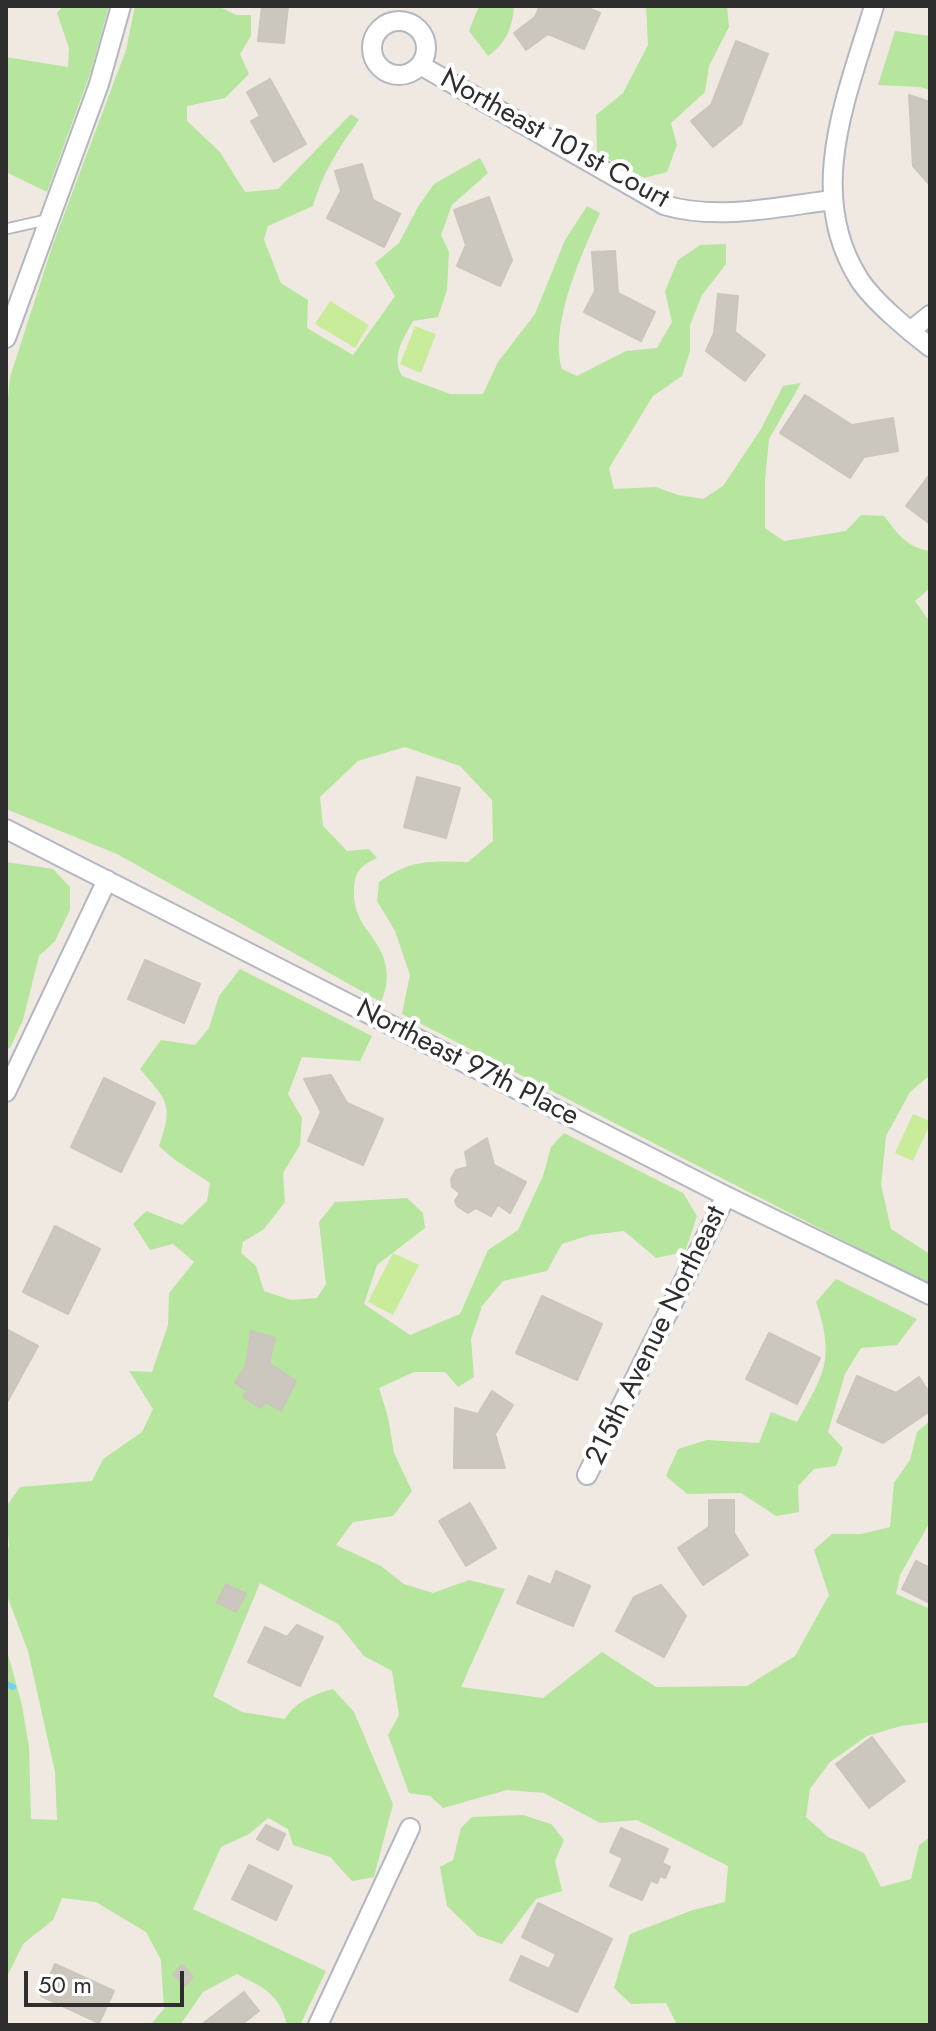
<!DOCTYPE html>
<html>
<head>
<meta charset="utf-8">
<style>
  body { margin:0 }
  #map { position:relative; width:936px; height:2031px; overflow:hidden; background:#efe9e1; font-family:Jost,sans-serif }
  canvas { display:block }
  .frame { position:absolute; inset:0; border:8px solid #2e2e2e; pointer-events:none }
  .scale { position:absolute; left:24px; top:1971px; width:160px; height:36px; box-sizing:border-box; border:4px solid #2e2e2e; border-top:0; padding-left:10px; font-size:24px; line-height:28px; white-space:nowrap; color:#2e2e2e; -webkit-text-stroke:6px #fff; paint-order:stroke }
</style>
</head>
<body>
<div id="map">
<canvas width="936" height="2031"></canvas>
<div class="frame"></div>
<div class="scale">50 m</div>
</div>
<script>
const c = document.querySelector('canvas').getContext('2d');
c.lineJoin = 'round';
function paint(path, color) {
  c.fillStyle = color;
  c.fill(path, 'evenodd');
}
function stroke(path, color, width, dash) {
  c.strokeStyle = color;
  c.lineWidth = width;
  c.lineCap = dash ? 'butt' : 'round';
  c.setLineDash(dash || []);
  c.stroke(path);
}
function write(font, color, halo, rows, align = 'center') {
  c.font = font + ' Jost,sans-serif';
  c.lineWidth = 8;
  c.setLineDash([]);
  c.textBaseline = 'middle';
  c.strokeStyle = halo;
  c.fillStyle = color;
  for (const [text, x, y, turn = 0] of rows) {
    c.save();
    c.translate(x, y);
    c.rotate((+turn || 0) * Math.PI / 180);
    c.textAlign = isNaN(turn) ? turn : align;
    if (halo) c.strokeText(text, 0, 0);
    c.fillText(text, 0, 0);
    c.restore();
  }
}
const green = new Path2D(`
  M63 6H109L91 71 47 192 6 172V57L68 67 69 48 57 13Z
  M135 6H218L236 15H251V36L240 54 249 74 225 98 187 106V121L220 152 245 192 278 189 351 114 359 120C339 147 322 174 313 206L268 226 264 240 281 283 308 300 307 328 353 355 395 296 375 263 399 243 419 205 434 184 480 158 488 173 452 205 441 235 449 252 447 290 438 317 413 321C403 340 391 355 402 376L450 394H483L498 362 535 314 565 240 587 206 600 213C582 254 549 324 562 369L577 376 626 351 657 348 672 322 665 291 678 260 700 245 726 244V264L702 295 690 325V351L682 376 653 396 609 468 614 489 656 487 678 495 703 499 723 486 761 429 783 386 801 383 769 439 765 480V528L784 541 846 531 861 515 884 516C898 534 906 547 930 551V588L915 601 930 622V1075L910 1092 886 1136 881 1185 891 1229 930 1254V1285L402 1014 410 975 395 931 377 901 379 882C410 859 431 861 468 862L493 841 492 800 460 766 405 747 358 761 320 797 323 826 347 851 369 849 377 858C361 865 354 872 354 891 353 924 375 932 384 959 389 975 387 988 381 1002L117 854 6 809V418L10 377 53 244 126 50Z
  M479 6H514C512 29 507 42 488 56L469 31Z
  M646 6H727L729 27 709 66 705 92 671 123 677 145 667 172 644 178 597 153 596 115 623 93 648 45Z
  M895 31 930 36V90L920 87 878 85Z
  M6 862 53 869 70 887V910L55 941 39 956 23 1020 10 1048H6Z
  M240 969 372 1036 360 1061 302 1057 288 1094 302 1118 300 1145 283 1173 285 1202 264 1229 243 1242 241 1253 256 1266 264 1291 291 1300 317 1298 326 1284 319 1222 335 1202 407 1198 423 1213 425 1228 377 1265 364 1304 410 1335 460 1314 488 1250 518 1230 543 1176 551 1147 564 1133 683 1193 697 1216 685 1252 656 1258 624 1231 590 1235 562 1244 547 1271 503 1281 482 1306 471 1339 474 1377 458 1387 445 1372H414L379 1388 388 1417 394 1453 412 1491 393 1516 353 1522 336 1545 381 1566 404 1584 433 1593 469 1580 505 1589 461 1687 543 1698 602 1652 656 1687 747 1686 795 1656 829 1595 814 1550 832 1534H861L890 1527 894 1483 910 1460 917 1432 930 1421V1522L900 1575 896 1594 930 1609V1722L901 1726 867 1736 830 1762 810 1789 806 1817 828 1837 864 1853 881 1887 911 1879 919 1845 930 1837V2025H677L666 2003 631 2004 614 1988 630 1934 693 1910 725 1902 728 1866 637 1820 600 1823 544 1793 507 1790 443 1808 430 1796 409 1793 388 1735 399 1715 392 1671 364 1656 338 1624 260 1583 213 1696 242 1712 285 1719C295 1702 314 1694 333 1689L354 1712 393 1804 374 1877 352 1881 330 1857 293 1845 288 1829 268 1818 249 1834 221 1847 193 1909 326 1971 300 2025H287C279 1993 264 1988 237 1974L203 1992 180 2025H150L164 2009 161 1960 146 1932 96 1902 62 1898 53 1920 23 1944 6 1979V1647L22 1705 29 1747 31 1819 57 1820 55 1772 28 1651 6 1593V1553L9 1546 6 1507 20 1487 92 1481 103 1459 142 1432 153 1409 129 1371 152 1372 168 1325 169 1293 194 1262 173 1244 150 1250 133 1224 146 1211 182 1225 207 1201 210 1183 175 1160 159 1146C174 1103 167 1101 140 1069L161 1040 195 1045 209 1028 219 996Z
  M836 1279 917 1319 897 1345 861 1348 845 1374 828 1432 843 1448 836 1466 814 1469 798 1486 799 1512 776 1516 741 1493 687 1494 666 1476 678 1449 707 1440 759 1443 771 1412 797 1422C825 1373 835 1358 816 1302Z
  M523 1815 551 1824 564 1840 555 1861 562 1891 536 1899 502 1944 478 1936 447 1906 440 1867 453 1860 461 1828 472 1817Z`);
const pitch = new Path2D(`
  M330 301 369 325 355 348 315 324Z
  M415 326 436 334 421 373 400 364Z
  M913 1114 930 1121V1124L913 1161 895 1153Z
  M393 1253 419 1265 393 1315 368 1302Z`);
const stream = new Path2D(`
  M6 1684 13 1687`);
const building = new Path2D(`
  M262 6H288L284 43 258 41Z
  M540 6H583L600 13 584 49 548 34 526 50 514 33 535 17Z
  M736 41 768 54 741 124 713 147 691 121 711 105Z
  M270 79 306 144 274 162 251 121 260 116 247 92Z
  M909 95 930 102V185L913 166Z
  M362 164 373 200 400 214 384 247 327 218 341 191 335 171Z
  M489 197 512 260 500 286 457 266 466 245 454 210Z
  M615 251 618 293 655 312 641 341 584 312 595 291 592 252Z
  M718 294 738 296 735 332 765 355 745 381 706 351 714 333Z
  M805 395 852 425 893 418 898 451 864 457 850 478 780 433Z
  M930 474V524L906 506Z
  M417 777 460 788 446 838 404 827Z
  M145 960 200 984 184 1023 128 999Z
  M331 1075 347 1103 383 1119 363 1165 308 1141 321 1112 304 1079Z
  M104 1078 155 1103 121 1172 71 1147Z
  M487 1138 494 1165 526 1182 510 1213 498 1205 491 1216 476 1208 468 1213 457 1206 455 1201 460 1193 452 1187 451 1179 456 1170 468 1167 465 1152Z
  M55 1226 100 1249 68 1314 23 1292Z
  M542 1296 602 1324 577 1380 516 1353Z
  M6 1329 38 1346 6 1404Z
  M251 1331 275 1338 269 1363 296 1381 281 1411 266 1402 261 1408 243 1397 247 1391 235 1383 246 1365Z
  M769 1333 820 1358 797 1404 746 1379Z
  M857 1376 896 1393 919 1377 930 1394V1411L883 1443 837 1422Z
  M492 1391 513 1405 495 1434 505 1468H454L455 1408 478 1414Z
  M709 1500H734V1533L748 1555 703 1585 678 1548 709 1527Z
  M470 1503 496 1548 466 1566 439 1521Z
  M916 1561 930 1568V1603L902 1589Z
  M556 1571 590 1586 573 1626 517 1603 529 1576 551 1585Z
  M226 1584 246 1594 236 1612 217 1602Z
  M661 1585 686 1616 664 1657 616 1631 634 1597Z
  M297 1625 323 1637 300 1686 248 1662 265 1627 287 1637Z
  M872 1737 905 1781 869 1808 836 1764Z
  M266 1825 285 1834 278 1850 257 1839Z
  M621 1828 668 1849 662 1863 670 1867 665 1878 660 1876 657 1883 651 1880 642 1900 610 1886 623 1858 610 1852Z
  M249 1865 292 1886 276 1920 232 1899Z
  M538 1903 612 1939 577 2012 510 1980 521 1956 549 1969 556 1954 522 1937Z
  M55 1964 114 1991 99 2023 41 1996Z
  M182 1965 193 1977 185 1986 173 1974Z
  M244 1992 259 2011 241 2025H201Z`);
const service = new Path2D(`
  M6 229 50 219`);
const minor = new Path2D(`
  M874 6C848 94 804 192 859 279 873 301 909 331 930 347
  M372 48a27 27 0 1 1 54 0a27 27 0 1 1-54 0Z
  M420 65 664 205C718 221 777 207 832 200
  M910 331 930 315
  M6 338 99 84 121 6
  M6 829 726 1196 930 1295
  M6 1092 107 880
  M587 1475 726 1196
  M318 2025 410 1828`);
const streetNames = [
  ["Northeast 101st Court",554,140,29],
  ["Northeast 97th Place",467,1064,27],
  ["215th Avenue Northeast",657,1336,-64]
];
paint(green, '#b6e59e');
paint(pitch, '#c9ec9a');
stroke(stream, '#75cff0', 6);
paint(building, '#cbc7bf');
stroke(building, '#cbc5ba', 2);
stroke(service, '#b4b7c1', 13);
stroke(minor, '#b4b7c1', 22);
stroke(service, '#fff', 9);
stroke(minor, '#fff', 18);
write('28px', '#2e2e2e', '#fff', streetNames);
</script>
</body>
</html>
